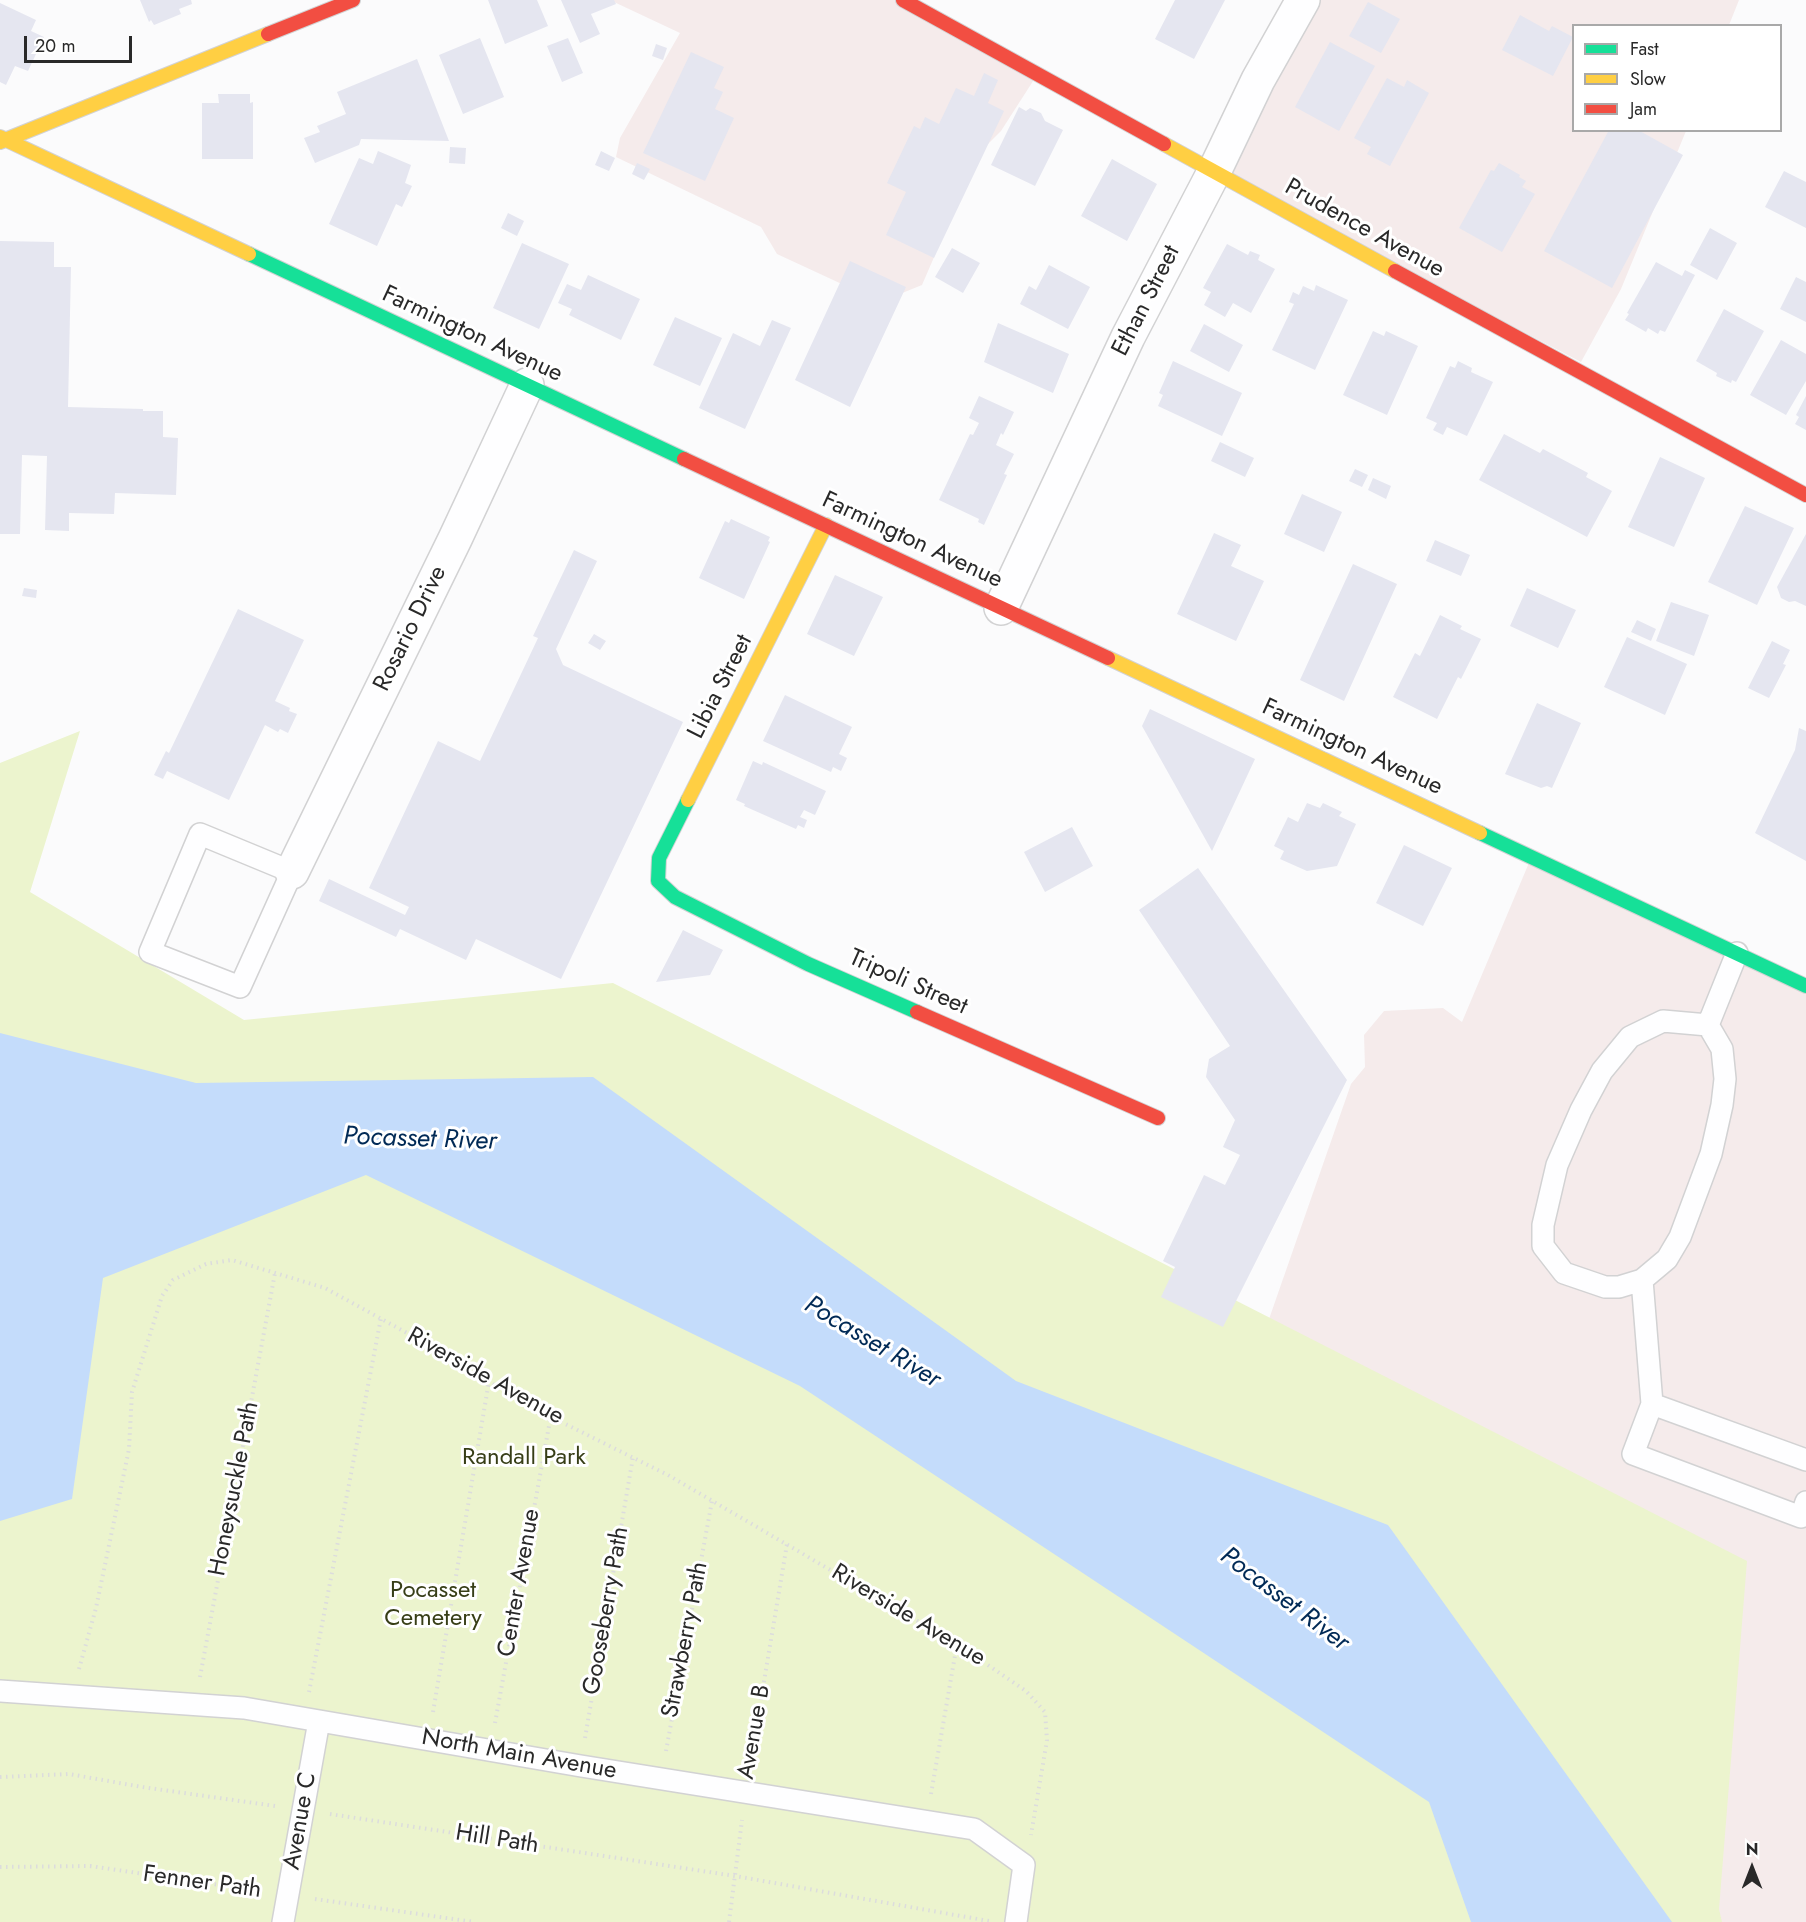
<!DOCTYPE html>
<html>
<head>
<meta charset="utf-8">
<style>
  body { margin:0 }
  #map { position:relative; width:1806px; height:1922px; overflow:hidden; background:#fbfbfc; font-family:Jost,sans-serif }
  canvas { display:block }
  .legend { position:absolute; left:1572px; top:24px; width:210px; height:108px; box-sizing:border-box; background:#fff; border:2px solid #a9a9a9; margin:0; padding:8px 10px; list-style:none; font-size:18px; color:#292929 }
  .legend li { display:flex; align-items:center; gap:12px; height:30px }
  .legend b { width:30px; border:2px solid #a9a9a9 }
  .north { position:absolute; left:1722px; top:1838px; width:60px; height:60px; -webkit-text-stroke:4px #fff; paint-order:stroke; rotate:0deg; font-size:16px; font-weight:700; line-height:24px; text-align:center; color:#292929 }
  .north::after { content:''; display:block; margin:auto; width:21px; height:27px; background:#292929; clip-path:polygon(50% 0,100% 100%,50% 72%,0 100%) }
  .scale { position:absolute; left:24px; top:36px; width:108px; height:27px; box-sizing:border-box; border:3px solid #292929; border-top:0; padding-left:8px; font-size:18px; line-height:21px; white-space:nowrap; color:#292929; -webkit-text-stroke:4px #fff; paint-order:stroke }
</style>
</head>
<body>
<div id="map">
<canvas width="1806" height="1922"></canvas>
<ul class="legend">
<li><b style="height:8px;background:#16e098"></b>Fast</li>
<li><b style="height:8px;background:#ffcf43"></b>Slow</li>
<li><b style="height:8px;background:#f24e42"></b>Jam</li>
</ul>
<div class="north">N</div>
<div class="scale">20 m</div>
</div>
<script>
const c = document.querySelector('canvas').getContext('2d');
c.lineJoin = 'round';
function paint(path, color) {
  c.fillStyle = color;
  c.fill(path, 'evenodd');
}
function stroke(path, color, width, dash) {
  c.strokeStyle = color;
  c.lineWidth = width;
  c.lineCap = dash ? 'butt' : 'round';
  c.setLineDash(dash || []);
  c.stroke(path);
}
function write(font, color, halo, rows, align = 'center') {
  c.font = font + ' Jost,sans-serif';
  c.lineWidth = 6;
  c.setLineDash([]);
  c.textBaseline = 'middle';
  c.strokeStyle = halo;
  c.fillStyle = color;
  for (const [text, x, y, turn = 0] of rows) {
    c.save();
    c.translate(x, y);
    c.rotate((+turn || 0) * Math.PI / 180);
    c.textAlign = isNaN(turn) ? turn : align;
    if (halo) c.strokeText(text, 0, 0);
    c.fillText(text, 0, 0);
    c.restore();
  }
}
const commercial = new Path2D(`
  M613 0H911L1035 78 1001 131 979 153 922 285 885 300 872 298 777 254 761 227 616 157 620 138 680 33 614 2Z
  M1303 0H1739L1729 25 1574 26V130L1686 131 1621 289 1581 362 1229 178Z
  M1531 858 1806 981V1922H1673L1261 1342 1351 1084 1365 1067 1364 1035 1384 1011 1443 1008 1462 1022Z`);
const green = new Path2D(`
  M80 731 30 892 244 1020 613 983 1747 1561 1719 1909 1722 1922H0V763Z`);
const water = new Path2D(`
  M0 1033 196 1083 593 1077 1016 1381 1388 1525 1672 1922H1471L1429 1802 800 1386 366 1175 103 1278 72 1499 0 1521Z`);
const building = new Path2D(`
  M140 0H191L192 4 179 9 181 14 154 25 151 20 149 22Z
  M488 0H537L548 26 505 44Z
  M561 0H614L616 4 591 14 600 34 580 43Z
  M1175 0H1225L1194 59 1155 39Z
  M1368 2 1400 19 1381 53 1349 36Z
  M0 3 36 20 31 31 44 37 28 71 15 66 6 85 0 82Z
  M1520 15 1549 31 1552 26 1573 37 1553 76 1502 50Z
  M480 38 504 97 463 114 439 55Z
  M568 38 583 73 562 82 547 46Z
  M1330 42 1375 66 1339 131 1295 107Z
  M656 44 667 48 663 60 652 56Z
  M691 52 724 67 714 88 723 92 715 109 734 118 705 181 643 153Z
  M417 59 449 141 361 139 359 145 315 163 304 138 320 132 317 126 346 114 337 92Z
  M984 73 998 80 988 103 1004 111 934 258 886 235 906 192 887 183 914 126 920 129 925 117 939 124 956 88 974 96Z
  M1387 78 1404 87 1407 80 1429 93 1390 166 1367 154 1371 147 1354 138Z
  M218 94H250V103L253 102V159H202V103H219Z
  M1019 107 1026 111 1030 108 1041 113 1045 121 1063 130 1035 186 991 165Z
  M1609 130H1638L1683 155 1612 288 1544 251Z
  M450 147 466 148 465 164 449 163Z
  M378 151 411 165 405 183 412 186 402 207 396 204 377 246 329 224 359 158 373 164Z
  M601 151 615 158 609 171 595 165Z
  M1112 159 1157 184 1127 241 1081 216Z
  M637 163 650 169 644 180 632 174Z
  M1499 163 1520 175 1519 177 1526 181 1522 187 1535 194 1502 252 1459 228 1491 170 1494 171Z
  M1784 171 1806 182V228L1765 207Z
  M508 213 524 221 517 236 501 228Z
  M1710 228 1737 243 1717 280 1690 265Z
  M0 241 54 242V267H71L68 407 143 409V411H163V437L178 438 176 495 115 493 114 514 69 513V531L45 530 47 456 22 455 20 534H0Z
  M522 243 569 264 539 329 493 308Z
  M1227 244 1248 255 1250 251 1260 255 1258 260 1275 269 1251 313 1233 303 1225 317 1204 305 1211 292 1203 288Z
  M952 248 980 263 963 293 935 277Z
  M850 261 906 287 850 407 795 380Z
  M1656 262 1682 276 1685 270 1695 275 1665 332 1660 330 1658 334 1648 328 1646 332 1625 320 1629 314 1627 313Z
  M1049 265 1090 287 1068 329 1020 304 1029 286 1036 290Z
  M588 275 640 299 621 340 569 315 572 309 558 303 567 284 581 290Z
  M1796 277 1806 282V322L1780 309Z
  M1316 285 1348 300 1315 370 1272 350 1294 304 1289 302 1293 292 1299 295 1303 286 1314 291Z
  M1724 309 1764 331 1736 382 1732 380 1731 383 1716 376 1717 373 1696 361Z
  M675 317 722 338 700 386 653 365Z
  M772 320 791 328 745 429 699 408 733 333 760 346Z
  M998 323 1069 354 1053 393 984 362Z
  M1204 324 1243 345 1229 372 1190 351Z
  M1373 331 1384 336 1386 331 1418 346 1387 415 1343 395Z
  M1781 340 1806 354V381L1786 415 1750 395Z
  M1173 361 1242 393 1222 436 1158 406 1163 395 1159 393Z
  M1458 361 1472 368 1471 372 1493 382 1467 436 1447 427 1443 435 1433 430 1437 423 1426 418 1450 366 1455 368Z
  M979 396 1014 412 1003 435 1001 433 996 445 1014 454 1004 474 1007 475 984 525 978 522 979 519 939 500 970 434 973 435 979 423 969 418Z
  M1806 396V430L1795 424 1799 417 1796 415Z
  M1504 434 1540 453 1543 449 1588 473 1586 477 1612 491 1587 537 1479 480Z
  M1220 442 1254 458 1245 477 1211 461Z
  M1660 457 1705 478 1674 547 1628 527Z
  M1355 469 1368 475 1362 487 1349 481Z
  M1373 478 1391 486 1386 499 1368 490Z
  M1302 494 1342 512 1324 552 1284 534Z
  M1745 506 1794 528 1757 605 1708 582Z
  M731 519 770 537 768 541 770 542 744 599 699 578 725 521 729 523Z
  M1214 533 1241 545 1231 566 1264 581 1236 641 1177 614Z
  M1806 534V606L1795 601 1789 602 1781 598 1777 587Z
  M1435 540 1470 555 1461 576 1426 561Z
  M574 550 597 561 556 649 563 665 683 722 561 979 476 939 466 960 400 929 396 937 319 901 329 879 405 915 409 907 369 888 438 741 480 761 538 638 533 636Z
  M1353 564 1397 584 1344 701 1300 680Z
  M835 575 883 597 854 656 807 634Z
  M24 588 37 590 36 598 22 596Z
  M1527 588 1576 610 1558 648 1510 626Z
  M1671 602 1709 615 1694 656 1656 641Z
  M238 609 304 640 275 701 290 708 289 711 297 714 288 733 280 729 278 732 265 725 229 800 167 771 163 779 154 775 166 751 169 753Z
  M1440 615 1462 626 1460 629 1481 639 1461 679 1458 677 1437 719 1393 697 1415 653 1420 656Z
  M1637 620 1656 629 1651 641 1631 632Z
  M594 634 606 641 600 650 588 643Z
  M1627 637 1687 664 1665 715 1604 687Z
  M1772 641 1790 650 1783 664 1786 665 1769 698 1748 688Z
  M785 695 852 727 839 754 847 758 841 771 833 767 831 772 763 741Z
  M1537 703 1581 723 1552 788 1547 786 1541 788 1505 774Z
  M1150 709 1255 759 1212 851 1142 726Z
  M1799 728 1806 731V861L1755 833 1795 750Z
  M753 761 762 765 763 762 826 791 815 815 804 810 800 817 807 820 804 828 798 825 796 829 744 806 745 804 736 800Z
  M1307 803 1320 808 1323 803 1342 812 1339 816 1356 824 1337 866 1307 871 1280 859 1284 851 1274 846 1288 817 1298 822Z
  M1072 827 1093 866 1045 892 1024 852Z
  M1404 845 1452 868 1423 926 1376 903Z
  M1198 868 1347 1080 1223 1327 1161 1297 1175 1267 1163 1261 1204 1175 1225 1185 1240 1155 1223 1147 1235 1120 1206 1077 1209 1059 1230 1046 1139 910Z
  M683 930 723 950 710 975 656 982Z`);
const path = new Path2D(`
  M79 1669 96 1608 129 1449 132 1392 162 1296 173 1280 206 1264 232 1260 325 1288 418 1339 531 1407 668 1475 957 1644 1026 1691 1045 1712 1047 1740 1031 1835
  M200 1677 275 1273
  M309 1692 381 1318
  M433 1712 489 1381
  M495 1723 551 1415
  M585 1738 633 1457
  M666 1751 712 1501
  M750 1765 787 1544
  M0 1777 69 1774 142 1787 275 1806
  M931 1794 957 1644
  M330 1814 735 1876 989 1921
  M0 1867 90 1866 260 1891
  M315 1899 474 1922
  M729 1922 742 1820`);
const lane = new Path2D(`
  M200 834 292 872 240 987 150 952Z
  M1708 1025 1663 1021 1630 1037 1602 1071 1581 1110 1557 1165 1543 1225V1246L1564 1273 1605 1287H1619L1642 1280 1667 1259 1680 1237 1711 1154 1722 1105 1725 1079 1722 1049 1708 1025 1737 953
  M1642 1280 1652 1404 1633 1454 1801 1517 1806 1502
  M1652 1404 1806 1460
  M0 1691 244 1708 581 1766 974 1829 1024 1865 1016 1922
  M283 1922 319 1721`);
const street = new Path2D(`
  M1001 608 1128 337 1214 172 1258 80 1303 0
  M292 872 455 539 527 385`);
const fast = new Path2D(`
  M249 254 684 459
  M688 800 659 858 658 881 675 897 808 964 917 1012
  M1480 833 1806 986`);
const slow = new Path2D(`
  M0 137 249 254
  M0 142 268 34
  M1164 144 1395 271
  M1108 658 1480 833
  M688 800 826 525`);
const jam = new Path2D(`
  M903 0 1164 144
  M268 34 353 0
  M1395 271 1806 495
  M684 459 1108 658
  M917 1012 1158 1118`);
const streetNames = [
  ["Prudence Avenue",1364,229,29],
  ["Ethan Street",1147,301,-63],
  ["Farmington Avenue",472,335,25],
  ["Farmington Avenue",912,541,25],
  ["Rosario Drive",411,629,-64],
  ["Libia Street",721,687,-63],
  ["Farmington Avenue",1352,748,25],
  ["Tripoli Street",908,983,24],
  ["Riverside Avenue",485,1377,29],
  ["Honeysuckle Path",235,1489,-79],
  ["Center Avenue",520,1583,-80],
  ["Gooseberry Path",607,1611,-80],
  ["Riverside Avenue",908,1616,31],
  ["Strawberry Path",686,1640,-79],
  ["Avenue B",755,1732,-80],
  ["North Main Avenue",519,1755,10],
  ["Avenue C",301,1821,-80],
  ["Hill Path",497,1840,9],
  ["Fenner Path",202,1883,8]
];
const parkNames = [
  ["Randall Park",524,1458],
  ["Pocasset",433,1591],
  ["Cemetery",433,1619]
];
const waterNames = [
  ["Pocasset River",420,1140,2],
  ["Pocasset River",872,1343,31],
  ["Pocasset River",1284,1600,37]
];
paint(commercial, '#f5ebeb');
paint(green, '#ecf4ce');
paint(water, '#c4dcfb');
paint(building, '#e5e6f0');
stroke(lane, '#d2d2d3', 24);
stroke(street, '#d2d2d3', 36);
stroke(fast, '#d2d2d3', 16);
stroke(slow, '#d2d2d3', 16);
stroke(jam, '#d2d2d3', 16);
stroke(path, '#dcdcdd', 4, [1.5, 4.5]);
stroke(lane, '#fefeff', 21);
stroke(street, '#fefeff', 33);
stroke(fast, '#16e098', 14);
stroke(slow, '#ffcf43', 14);
stroke(jam, '#f24e42', 14);
write('24px', '#292929', '#fff', streetNames);
write('24px', '#373e17', '#fff', parkNames);
write('italic 26px', '#012a56', '#fff', waterNames);
</script>
</body>
</html>
